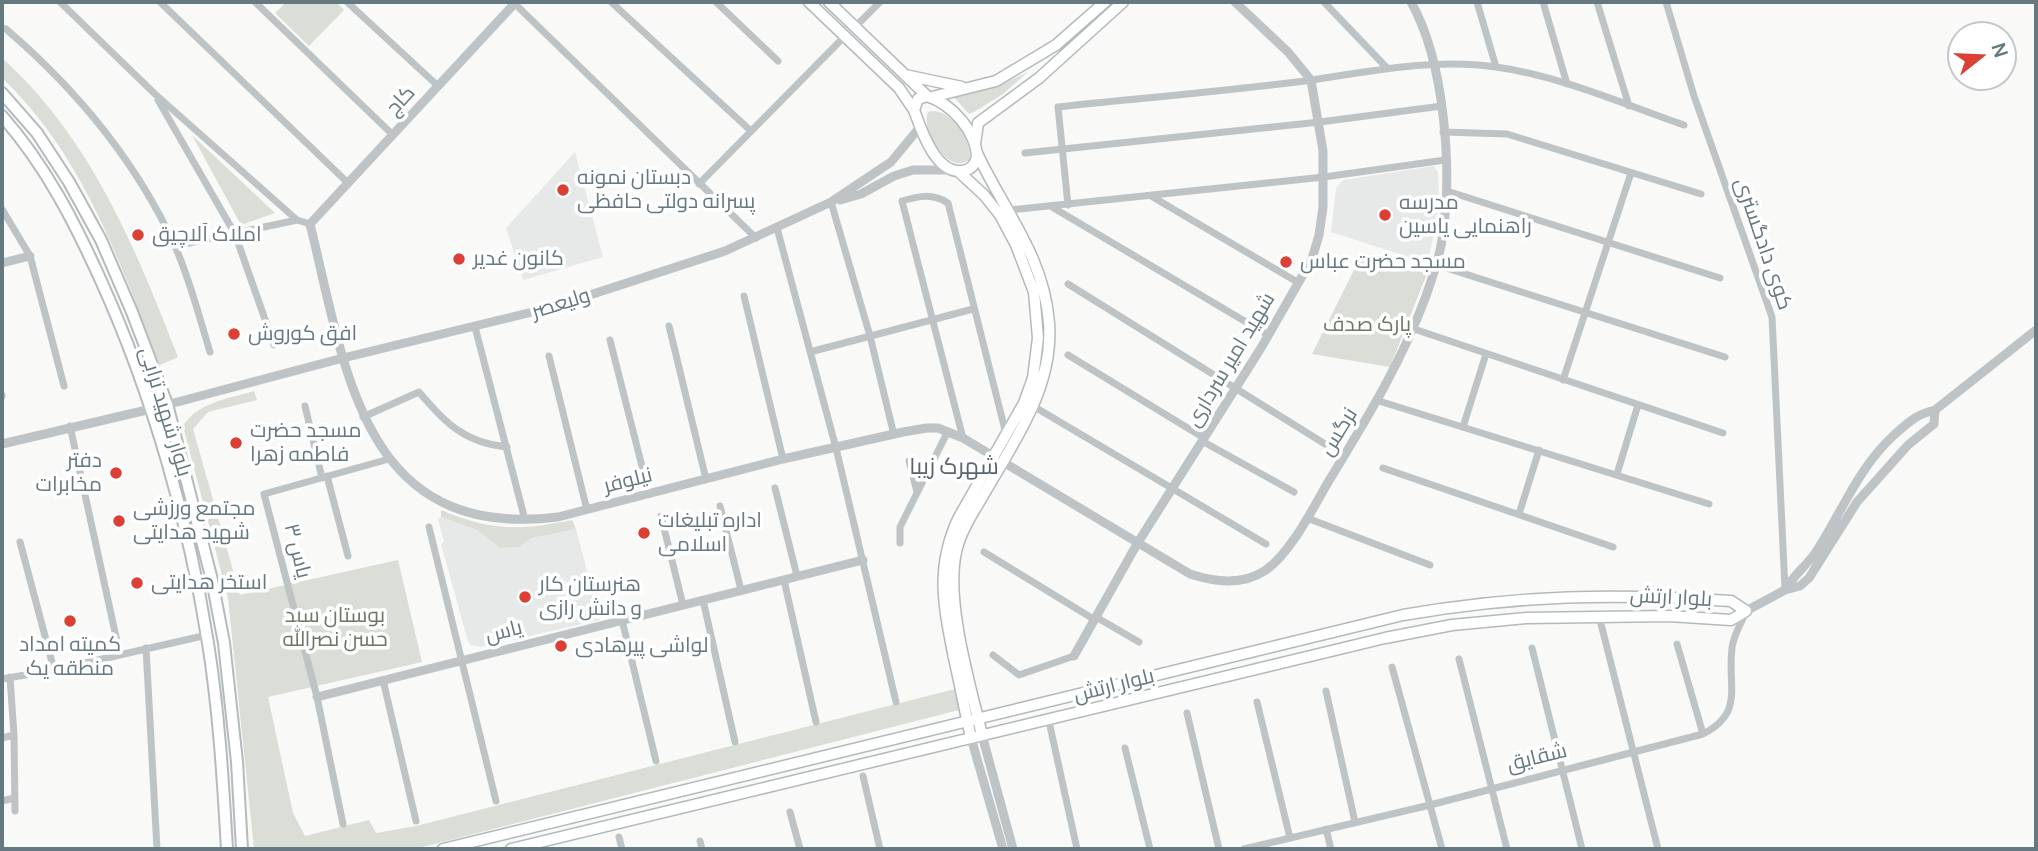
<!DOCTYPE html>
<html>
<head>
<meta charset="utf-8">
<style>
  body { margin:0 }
  #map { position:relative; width:2038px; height:851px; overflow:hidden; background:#f9f9f7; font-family:Manrope,sans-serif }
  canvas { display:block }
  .frame { position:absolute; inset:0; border:4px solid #657980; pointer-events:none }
  .north { position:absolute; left:1947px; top:21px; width:70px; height:70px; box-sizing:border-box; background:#fff; border:2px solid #c1c9cc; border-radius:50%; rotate:72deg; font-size:19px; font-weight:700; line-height:28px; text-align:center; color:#657980 }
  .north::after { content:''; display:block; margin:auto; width:24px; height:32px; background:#dc3f34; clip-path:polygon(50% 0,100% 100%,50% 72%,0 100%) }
</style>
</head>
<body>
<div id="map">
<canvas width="2038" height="851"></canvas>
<div class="frame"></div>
<div class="north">N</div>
</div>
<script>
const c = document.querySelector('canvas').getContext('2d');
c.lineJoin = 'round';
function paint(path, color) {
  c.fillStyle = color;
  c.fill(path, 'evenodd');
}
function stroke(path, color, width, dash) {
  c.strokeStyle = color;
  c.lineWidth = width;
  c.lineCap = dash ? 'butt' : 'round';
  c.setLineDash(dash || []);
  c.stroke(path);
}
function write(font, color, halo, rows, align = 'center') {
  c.font = font + ' Manrope,Cairo,sans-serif';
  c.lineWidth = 7;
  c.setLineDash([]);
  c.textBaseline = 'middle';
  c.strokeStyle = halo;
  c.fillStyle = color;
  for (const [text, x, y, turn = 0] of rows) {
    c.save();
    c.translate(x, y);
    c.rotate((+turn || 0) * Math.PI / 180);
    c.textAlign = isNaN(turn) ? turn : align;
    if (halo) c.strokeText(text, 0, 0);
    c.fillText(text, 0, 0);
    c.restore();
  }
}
const built = new Path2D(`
  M575 152 603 257 523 280 506 228Z
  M1434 166 1438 172 1439 199 1434 235 1427 263 1331 232 1336 188 1343 180Z
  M441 517 477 530 500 548 519 547 532 538 576 529 600 620 481 647 470 645 467 638 441 544 444 542 438 519Z`);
const green = new Path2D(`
  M286 2H336L344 10 309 46 275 13Z
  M2 58C90 137 136 248 178 357L160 365C120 263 83 154 2 78Z
  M1028 72 1003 94 974 112 969 114 952 95 996 87Z
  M932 111C953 111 971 139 970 159 950 178 920 130 928 112Z
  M192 135 275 213 241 225Z
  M1363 252 1428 271 1390 367 1312 354Z
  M254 391 257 400 208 412 193 429 240 595 398 560 422 662 268 697 293 813 305 836 369 820 376 833 416 826 955 689 959 710 415 849H254L228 598 183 426C198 402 228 399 254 391Z
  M441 510C491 531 519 531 572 520L576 529 532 538 519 547 500 548 477 530 441 517Z`);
const minor = new Path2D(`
  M60 2 155 94 297 220
  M160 2 348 183
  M255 2 393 135
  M347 2 438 86
  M513 2 756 238
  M611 2 751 131
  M716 2 778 61
  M1324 2 1387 68
  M1477 2 1496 67
  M1543 2 1567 84
  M1597 2 1629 106
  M1666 2 1694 96 1772 317 1785 589
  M855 27 880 2
  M2 28 6 29C77 90 136 161 175 246 190 280 199 316 210 352
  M158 100 235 234 274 345
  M1443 132 1507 134 1701 194
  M1025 153 1320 122 1442 106
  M699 184 845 36
  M1447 191 1720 278
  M1151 196 1299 283
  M831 202 870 336 894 435
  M1068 205 1058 107C1143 98 1228 91 1312 80 1372 71 1435 58 1496 67 1561 76 1623 104 1684 125
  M1052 207 1268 335
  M2 209 30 256 64 386
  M1010 210 1324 177 1445 160
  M777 228 836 448 896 702
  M175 246 297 220 310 224
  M1437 265 1725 357
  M1068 284 1325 444
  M744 296 783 459
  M669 326 706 479
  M475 327 525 520
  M1414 329 1723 433
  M610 340 649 494
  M810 352 973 309
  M1068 355 1204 438
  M549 356 587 510
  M1563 380 1631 173
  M2 395V396
  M1379 401 1709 504
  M305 406 322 478
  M1033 406 1266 544
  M363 417 419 392C445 423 465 443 507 447
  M70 426 120 655
  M1463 427 1486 354
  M963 438 902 201C919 196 932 193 948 203L1006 434
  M1202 441 1294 492
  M909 461 917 492
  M1383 468 1613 547
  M1617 474 1638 405
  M327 476 348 556
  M775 488 797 576
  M720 506 741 590
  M1519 514 1539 450
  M661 516 683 605
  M1307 518 1430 565
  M429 527 496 801
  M20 542 54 670
  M900 543V527L948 431
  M984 552 1095 620
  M784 580 816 722
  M703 600 735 742
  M1599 616 1658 849
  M1096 617 1139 642
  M622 620 656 761
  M1677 644 1703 734
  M146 648 157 849
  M1532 648 1582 849
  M993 655 1019 675 1074 656
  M1459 659 1507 849
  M1392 667 1442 849
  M10 677 14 735 15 811
  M2 679 54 670 207 635
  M383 680 416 821
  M1326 691 1355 822
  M1257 702 1290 838
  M1187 713 1219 849
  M1050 726 1077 849
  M2 738 14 735
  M1125 748 1150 849
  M863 776 880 849
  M2 801 14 798
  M790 812 800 849
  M343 824 317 697 264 494 389 459
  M1326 829 1331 849
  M619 837 622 849
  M700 841 702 849
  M1244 849 1430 805 1703 734C1745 712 1727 687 1732 648 1733 636 1741 623 1746 612`);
const tertiary = new Path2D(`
  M516 2 310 224C346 369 361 541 558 517L783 459 903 432 927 428H938L963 438 1190 574C1215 582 1242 586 1266 570 1291 552 1312 510 1327 484 1364 423 1401 364 1426 296 1432 278 1439 260 1442 240 1453 172 1445 62 1411 2
  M840 200 861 194 894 176 913 170H952
  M2 263 30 256
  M2 444 151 409 343 358 553 307 725 251 831 202 891 162 920 127
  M1785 590C1793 576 1806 566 1816 552 1842 512 1858 468 1894 435 1909 422 1915 415 1935 410L2036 330
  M1746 611 1785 590 1800 586 1809 578 1857 502 1908 445 1934 424 1935 410
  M1074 656 1137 544 1261 348 1312 259 1319 235 1323 207V151L1311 80 1288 52 1235 2
  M317 697 863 560
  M982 735 1013 849
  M971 738 1003 849`);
const secondary = new Path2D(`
  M809 2 899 88 914 110
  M829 2 927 96
  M905 75 962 87
  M927 96C952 104 976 131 977 157 975 165 970 171 961 171 935 173 921 129 914 110L918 99Z
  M932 97 996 81 1056 45 1105 2
  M975 144 978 123 1039 78 1123 2
  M977 153C1004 211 1044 256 1049 323 1054 389 1012 444 981 499 971 516 960 533 956 552 945 602 970 684 982 735
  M958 171 984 195 1000 215 1016 245 1034 292 1038 338 1033 378 1024 403 958 519C935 569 944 607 954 658 960 684 965 711 971 738
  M443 849 1403 615C1518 595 1616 593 1731 601L1746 611 1731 620 1669 616 1526 618 1452 625 1385 638 511 849`);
const primary = new Path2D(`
  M2 93 37 133 69 182 101 240 132 312 167 404 212 580 224 643 237 762 242 849
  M2 116C46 166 75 223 102 283 152 394 189 523 208 643 219 712 223 781 227 849`);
const markers = [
  [563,190,7,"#dc3f34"],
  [1385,215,7,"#dc3f34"],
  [138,235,7,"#dc3f34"],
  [459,259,7,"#dc3f34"],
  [1286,262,7,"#dc3f34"],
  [234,334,7,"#dc3f34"],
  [236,443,7,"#dc3f34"],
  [116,473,7,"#dc3f34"],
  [119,521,7,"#dc3f34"],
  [644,533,7,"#dc3f34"],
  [137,583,7,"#dc3f34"],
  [525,597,7,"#dc3f34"],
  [70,621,7,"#dc3f34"],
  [561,646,7,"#dc3f34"]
];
const streetNames = [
  ["کاج",401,101,-47],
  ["کوی دادگستری",1763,244,71],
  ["ولیعصر",561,304,-17],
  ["شهید امیر سرداری",1231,360,-59],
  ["بلوار شهید ترابی",165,412,73],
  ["نرگس",1339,432,-58],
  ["نیلوفر",628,481,-14],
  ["یاس ۳",297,551,76],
  ["بلوار ارتش",1671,598,3],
  ["یاس",504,632,-14],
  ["بلوار ارتش",1114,686,-14],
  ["شقایق",1537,758,-14]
];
const poiNames = [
  ["دبستان نمونه",577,178],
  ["پسرانه دولتی حافظی",577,202],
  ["مدرسه",1399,203],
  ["راهنمایی یاسین",1399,227],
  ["املاک آلاچیق",152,235],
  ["کانون غدیر",473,259],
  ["مسجد حضرت عباس",1300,262],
  ["افق کوروش",248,334],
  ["مسجد حضرت",250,431],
  ["فاطمه زهرا",250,455],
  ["دفتر",102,461,"right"],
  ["مخابرات",102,485,"right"],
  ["مجتمع ورزشی",133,509],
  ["شهید هدایتی",133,533],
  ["اداره تبلیغات",658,521],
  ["اسلامی",658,545],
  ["استخر هدایتی",151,583],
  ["هنرستان کار",539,585],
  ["و دانش رازی",539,609],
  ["کمیته امداد",70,645,"center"],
  ["منطقه یک",70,669,"center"],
  ["لواشی پیرهادی",575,646]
];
const parkNames = [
  ["پارک صدف",1367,325],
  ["بوستان سید",335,616],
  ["حسن نصرالله",335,640]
];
const neighbourhoodNames = [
  ["شهرک زیبا",954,468]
];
paint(built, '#e7e9e8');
paint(green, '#daded6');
stroke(secondary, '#b3babd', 13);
stroke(primary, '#b4babd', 14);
stroke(minor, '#bec4c6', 7);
stroke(tertiary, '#bec4c6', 9);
stroke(secondary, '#fff', 10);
stroke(primary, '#fff', 10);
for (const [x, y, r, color] of markers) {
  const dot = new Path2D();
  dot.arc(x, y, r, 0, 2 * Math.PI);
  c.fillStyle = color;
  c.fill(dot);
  stroke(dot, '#fff', 2.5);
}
write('21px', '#657980', '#fff', streetNames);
write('21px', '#657980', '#fff', poiNames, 'left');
write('21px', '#6b7964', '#fff', parkNames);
write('23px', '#57666c', '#fff', neighbourhoodNames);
</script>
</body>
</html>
